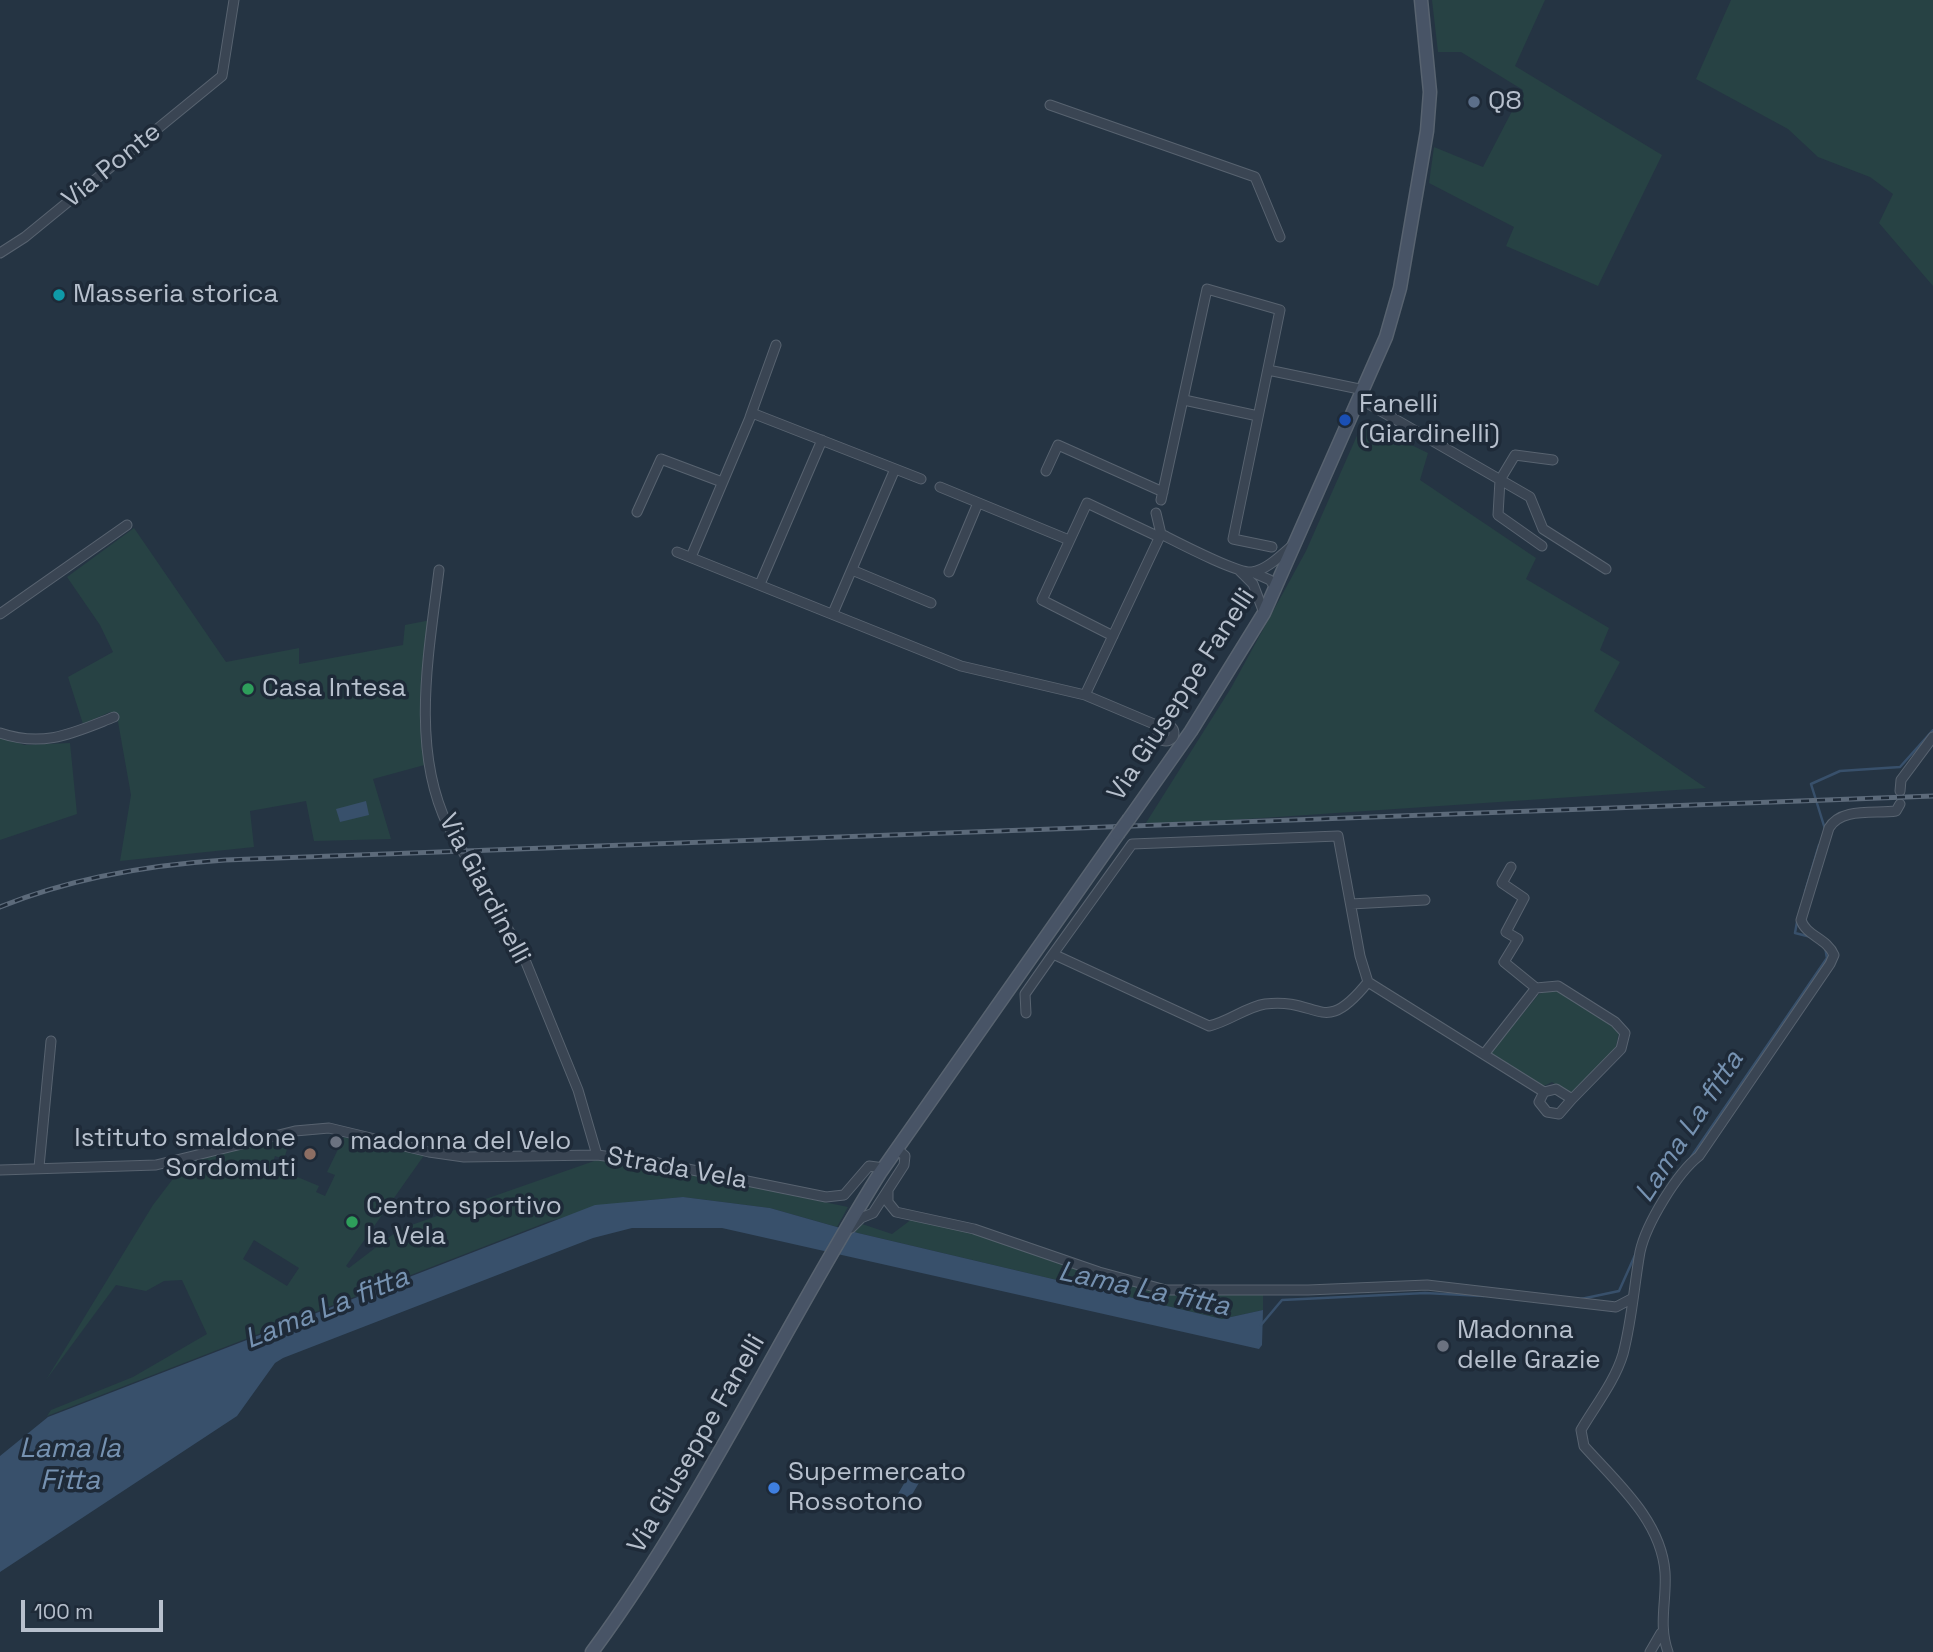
<!DOCTYPE html>
<html>
<head>
<meta charset="utf-8">
<style>
  body { margin:0 }
  #map { position:relative; width:1933px; height:1652px; overflow:hidden; background:#253443; font-family:"Space Grotesk",sans-serif }
  canvas { display:block }
  .scale { position:absolute; left:21px; top:1600px; width:142px; height:32px; box-sizing:border-box; border:4px solid #b7c0cd; border-top:0; padding-left:9px; font-size:21px; line-height:24px; white-space:nowrap; color:#b7c0cd; -webkit-text-stroke:5px #1e2a38; paint-order:stroke }
</style>
</head>
<body>
<div id="map">
<canvas width="1933" height="1652"></canvas>
<div class="scale">100 m</div>
</div>
<script>
const c = document.querySelector('canvas').getContext('2d');
c.lineJoin = 'round';
function paint(path, color) {
  c.fillStyle = color;
  c.fill(path, 'evenodd');
}
function stroke(path, color, width, dash) {
  c.strokeStyle = color;
  c.lineWidth = width;
  c.lineCap = dash ? 'butt' : 'round';
  c.setLineDash(dash || []);
  c.stroke(path);
}
function write(font, color, halo, rows, align = 'center') {
  c.font = font + ' "Space Grotesk",sans-serif';
  c.lineWidth = 7;
  c.setLineDash([]);
  c.textBaseline = 'middle';
  c.strokeStyle = halo;
  c.fillStyle = color;
  for (const [text, x, y, turn = 0] of rows) {
    c.save();
    c.translate(x, y);
    c.rotate((+turn || 0) * Math.PI / 180);
    c.textAlign = isNaN(turn) ? turn : align;
    if (halo) c.strokeText(text, 0, 0);
    c.fillText(text, 0, 0);
    c.restore();
  }
}
const green = new Path2D(`
  M1432 0H1545L1515 66 1662 155 1598 286 1506 246 1514 227 1429 183 1434 147 1483 167 1523 90 1461 52H1438Z
  M1731 0H1933V286L1879 223 1893 194 1870 177 1818 157 1788 129 1696 79Z
  M1363 422 1428 453 1420 480 1536 558 1526 579 1609 628 1600 650 1620 662 1594 711 1706 788 1144 826 1231 688 1306 551Z
  M134 528 226 662 299 648V664L403 645 405 625 431 620 428 764 373 779 391 839 314 841 306 801 250 811 254 847 120 861 131 795 117 716 110 712 83 724 68 677 113 652 100 625 67 577Z
  M0 735 24 745 70 743 77 814 0 840Z
  M1557 988 1613 1024 1619 1031 1616 1047 1574 1093H1568L1552 1082 1544 1086 1491 1053 1539 994Z
  M292 1133 284 1159 275 1156 270 1172 277 1177 283 1171 319 1186 316 1192 325 1196 335 1175 327 1172 344 1137 425 1154 346 1266 349 1268 400 1229 597 1160 656 1167 848 1207 837 1227 770 1208 683 1197 628 1202 550 1221 47 1416 51 1410 133 1377 207 1334 182 1280 164 1281 146 1291 116 1285 46 1380 153 1205 185 1163ZM254 1240 299 1268 287 1286 243 1259Z
  M912 1219 972 1233 1164 1294H1263V1310L1222 1319 854 1232 859 1223 892 1234Z`);
const water = new Path2D(`
  M366 801 369 815 340 822 336 809Z
  M683 1197 770 1208 858 1233 1222 1319 1263 1310 1262 1345 1259 1349 722 1228H632L593 1238 283 1358 275 1363 237 1416 0 1572V1456L48 1417 595 1205Z
  M909 1475 920 1481 906 1505 895 1499Z`);
const stream = new Path2D(`
  M1825 829 1811 784 1840 771 1900 767 1933 730
  M1805 892 1819 845
  M1797 922 1795 933 1811 937
  M1689 1160 1827 958 1825 947
  M1581 1299 1619 1291 1636 1253
  M1261 1325 1282 1300 1425 1293 1484 1296`);
const minor = new Path2D(`
  M1050 105 1255 177 1280 237
  M0 253 25 237 222 76 234 0
  M1268 370 1364 390
  M1360 399 1530 497 1543 529 1606 569
  M1184 400 1258 416
  M750 417 776 345
  M1046 471 1058 445 1163 492
  M940 487 1069 540
  M1161 500 1207 289 1280 310 1233 539 1272 547
  M637 512 661 459 722 482
  M1161 534C1177 542 1238 574 1252 572 1267 570 1282 554 1293 545
  M1542 546 1498 515 1500 480 1515 455 1553 460
  M677 552 961 666 1085 695 1161 534 1156 513
  M691 557 752 413 921 479
  M439 570C429 652 410 748 448 826L523 955 578 1090 597 1155
  M852 570 931 603
  M1239 570 1253 584 1264 613
  M949 572 978 503
  M1252 572 1270 580 1276 589
  M760 584 822 440
  M833 613 895 469
  M0 614 127 525
  M1113 636 1042 600 1087 503 1159 537
  M1085 695 1161 727
  M1158 733a8 8 0 1 1 16 0a8 8 0 1 1-16 0Z
  M0 733C44 748 73 733 114 717
  M1900 791 1901 780 1933 737
  M1511 867 1502 883 1524 898 1506 932 1518 939 1504 962 1536 988
  M1351 904 1425 900
  M1053 954 1132 844 1338 836 1360 956 1368 982 1544 1092 1539 1102 1547 1112 1559 1114 1572 1099
  M1026 1013 1025 994 1053 954 1209 1026C1228 1022 1246 1007 1265 1004 1321 997 1322 1039 1368 982
  M1485 1053 1536 988 1558 986 1615 1022 1625 1033 1621 1049 1572 1099 1556 1089 1544 1092
  M39 1167 51 1041
  M0 1170 156 1165 295 1131 329 1128 429 1152 464 1157 597 1155 653 1162 826 1197 844 1195 869 1166 884 1168
  M888 1190V1202L896 1212 974 1229 1099 1272 1166 1290H1308L1427 1285 1616 1307 1633 1298
  M851 1228 861 1218 873 1213 904 1165 905 1156 897 1149
  M1650 1652 1661 1633
  M1668 1652C1658 1624 1667 1600 1665 1572 1661 1520 1616 1482 1584 1446L1581 1430C1595 1406 1615 1381 1623 1354 1632 1320 1634 1286 1640 1252 1646 1224 1677 1173 1699 1156L1830 964 1834 955C1827 938 1806 936 1801 920L1829 828C1841 807 1875 814 1896 811L1900 804`);
const secondary = new Path2D(`
  M1129 819 1191 731 1264 613 1386 337 1400 288 1427 131 1430 92 1421 0
  M592 1652C703 1501 781 1331 880 1173L1118 834`);
const rail = new Path2D(`
  M0 907C71 878 149 865 225 860L1933 796`);
const secondaryBridge = new Path2D(`
  M1118 834 1129 819`);
const markers = [
  [1474,102,7,"#5c6f8a"],
  [59,295,7,"#0f9aa8"],
  [1345,420,7,"#1a4fb4"],
  [248,689,7,"#2e9e5b"],
  [336,1142,7,"#6b7280"],
  [310,1154,7,"#8d6e63"],
  [352,1222,7,"#2e9e5b"],
  [1443,1346,7,"#6b7280"],
  [774,1488,7,"#3f7fe0"]
];
const poiNames = [
  ["Q8",1488,102],
  ["Masseria storica",73,295],
  ["Fanelli",1359,405],
  ["(Giardinelli)",1359,435],
  ["Casa Intesa",262,689],
  ["Istituto smaldone",296,1139,"right"],
  ["Sordomuti",296,1169,"right"],
  ["madonna del Velo",350,1142],
  ["Centro sportivo",366,1207],
  ["la Vela",366,1237],
  ["Madonna",1457,1331],
  ["delle Grazie",1457,1361],
  ["Supermercato",788,1473],
  ["Rossotono",788,1503]
];
const streetNames = [
  ["Via Ponte",112,166,-39],
  ["Via Giuseppe Fanelli",1182,695,-57],
  ["Via Giardinelli",484,889,62],
  ["Strada Vela",677,1169,10],
  ["Via Giuseppe Fanelli",697,1444,-60]
];
const waterNames = [
  ["Lama La fitta",1690,1127,-57],
  ["Lama La fitta",1144,1290,12],
  ["Lama La fitta",327,1309,-22],
  ["Lama la",70,1449],
  ["Fitta",70,1481]
];
paint(green, '#274244');
paint(water, '#38506b');
stroke(stream, '#38506b', 2.5);
stroke(minor, '#586370', 11);
stroke(secondary, '#586370', 15);
stroke(minor, '#3a4553', 9);
stroke(secondary, '#485466', 12);
stroke(rail, '#5c6a7a', 5);
stroke(rail, '#1e2a38', 2.5, [8]);
stroke(secondaryBridge, '#586370', 15, []);
stroke(secondaryBridge, '#485466', 12);
for (const [x, y, r, color] of markers) {
  const dot = new Path2D();
  dot.arc(x, y, r, 0, 2 * Math.PI);
  c.fillStyle = color;
  c.fill(dot);
  stroke(dot, '#1e2a38', 2.5);
}
write('26px', '#b7c0cd', '#1e2a38', poiNames, 'left');
write('26px', '#b7c0cd', '#1e2a38', streetNames);
write('italic 28px', '#7692b1', '#1e2a38', waterNames);
</script>
</body>
</html>
